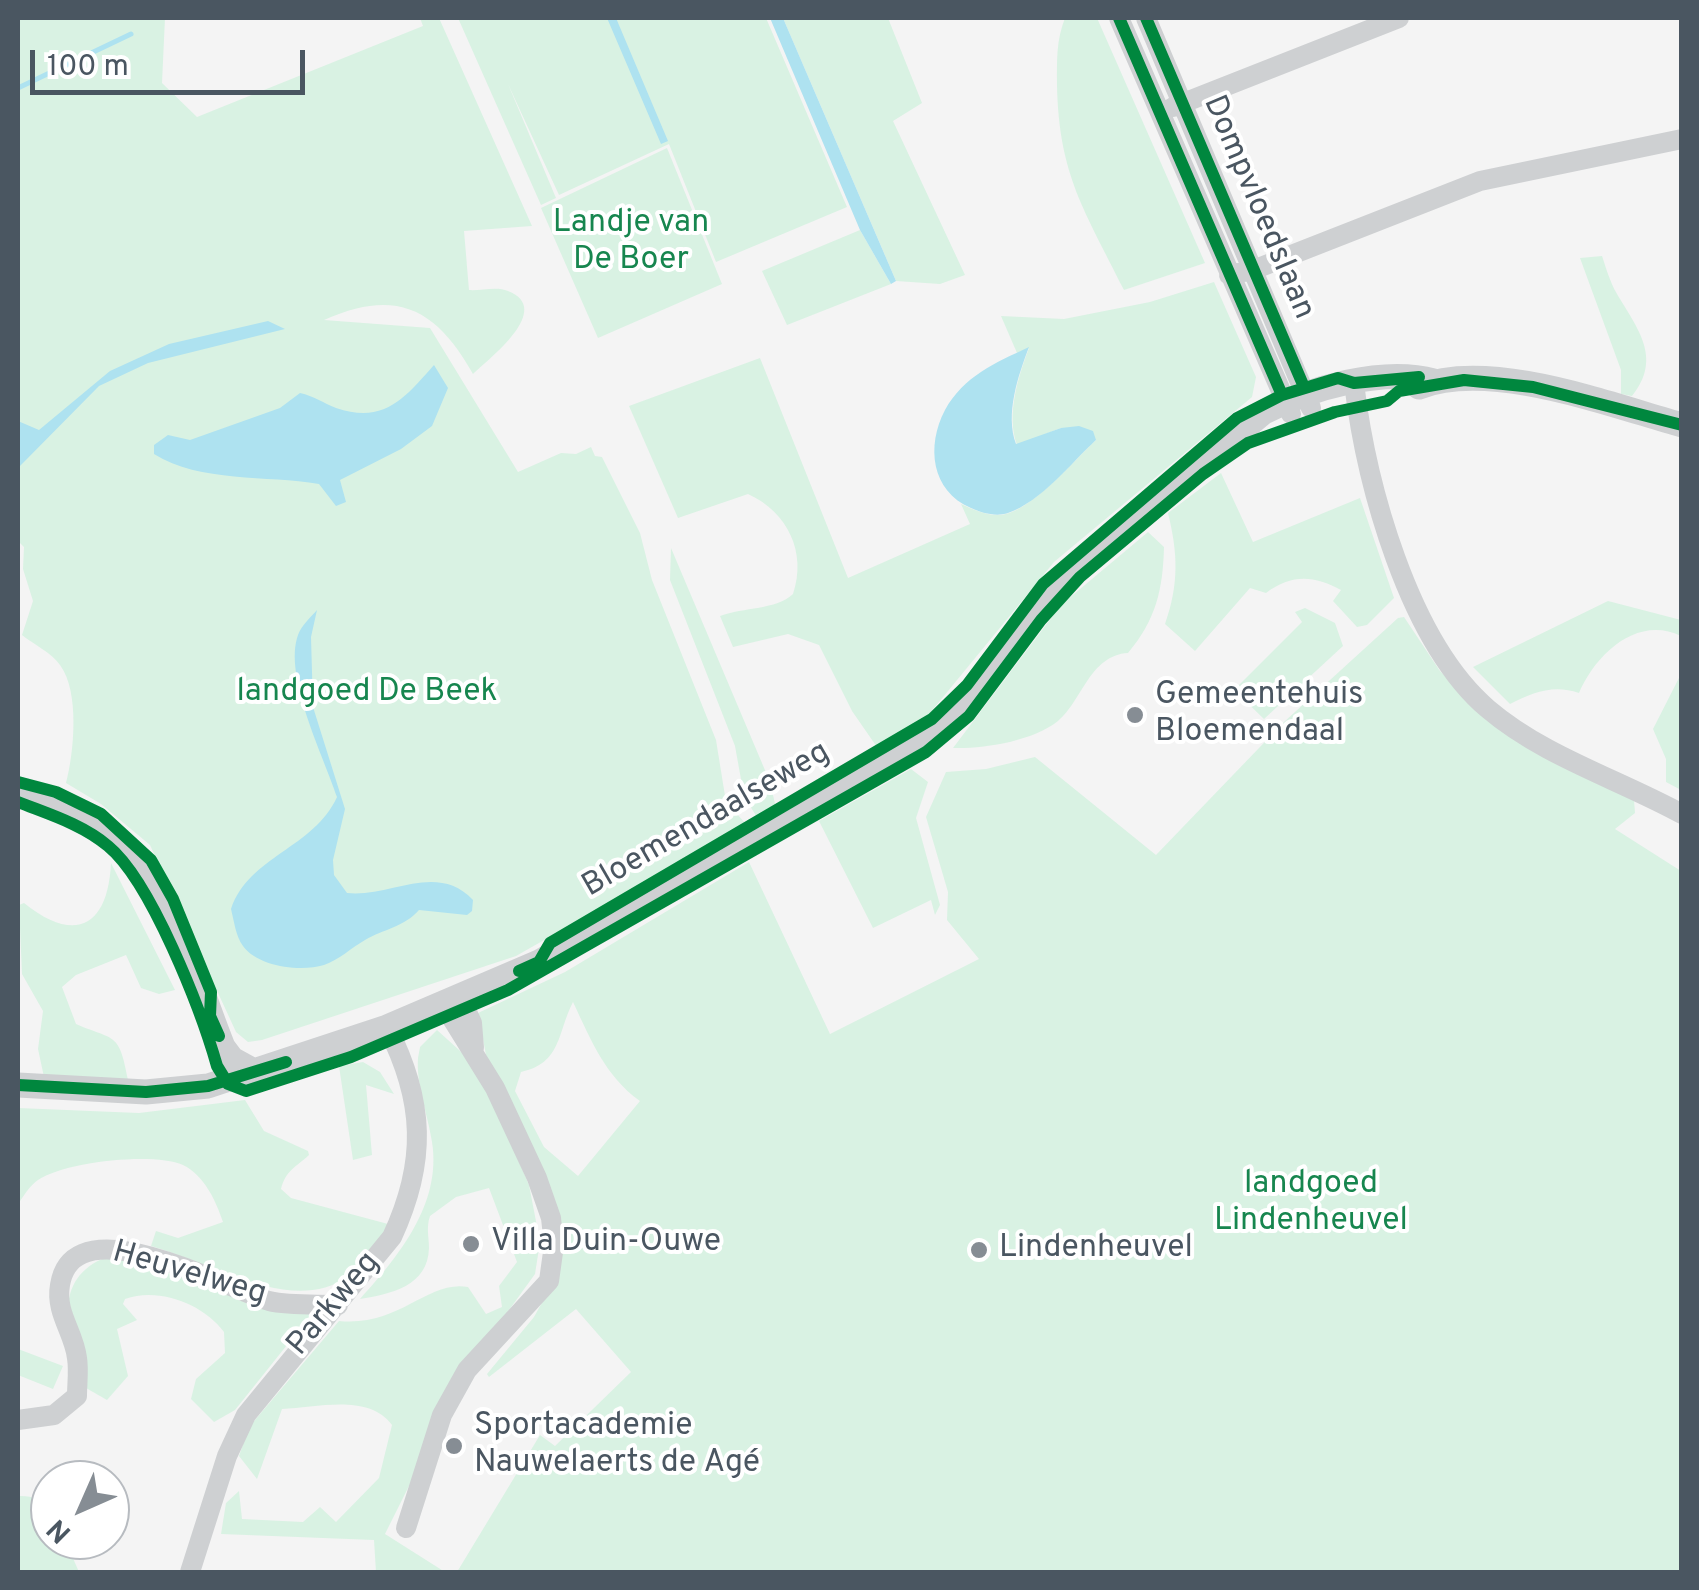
<!DOCTYPE html>
<html>
<head>
<meta charset="utf-8">
<style>
  body { margin:0 }
  #map { position:relative; width:1699px; height:1590px; overflow:hidden; background:#f4f4f4; font-family:Overpass,sans-serif }
  canvas { display:block }
  .frame { position:absolute; inset:0; border:20px solid #4a5661; pointer-events:none }
  .north { position:absolute; left:30px; top:1460px; width:100px; height:100px; box-sizing:border-box; background:#fff; border:2px solid #b7bbc0; border-radius:50%; rotate:225deg; font-size:28px; font-weight:700; line-height:40px; text-align:center; color:#4a5661 }
  .north::after { content:''; display:block; margin:auto; width:35px; height:45px; background:#868d94; clip-path:polygon(50% 0,100% 100%,50% 72%,0 100%) }
  .scale { position:absolute; left:30px; top:50px; width:275px; height:45px; box-sizing:border-box; border:5px solid #4a5661; border-top:0; padding-left:12px; font-size:30px; line-height:35px; white-space:nowrap; color:#4a5661; -webkit-text-stroke:8px #fff; paint-order:stroke }
</style>
</head>
<body>
<div id="map">
<canvas width="1699" height="1590"></canvas>
<div class="frame"></div>
<div class="north">N</div>
<div class="scale">100 m</div>
</div>
<script>
const c = document.querySelector('canvas').getContext('2d');
c.lineJoin = 'round';
function paint(path, color) {
  c.fillStyle = color;
  c.fill(path, 'evenodd');
}
function stroke(path, color, width, dash) {
  c.strokeStyle = color;
  c.lineWidth = width;
  c.lineCap = dash ? 'butt' : 'round';
  c.setLineDash(dash || []);
  c.stroke(path);
}
function write(font, color, halo, rows, align = 'center') {
  c.font = font + ' Overpass,sans-serif';
  c.lineWidth = 8;
  c.setLineDash([]);
  c.textBaseline = 'middle';
  c.strokeStyle = halo;
  c.fillStyle = color;
  for (const [text, x, y, turn = 0] of rows) {
    c.save();
    c.translate(x, y);
    c.rotate((+turn || 0) * Math.PI / 180);
    c.textAlign = isNaN(turn) ? turn : align;
    if (halo) c.strokeText(text, 0, 0);
    c.fillText(text, 0, 0);
    c.restore();
  }
}
const green = new Path2D(`
  M18 18H165L162 83 197 117 423 26 420 18H439L532 226 464 231 469 290C480 291 497 286 508 291 554 309 490 358 473 374 436 308 396 288 324 320L430 328 518 472 561 453 576 454 591 447 595 456 602 457 640 533 652 580 716 740 726 802 747 825 516 956 262 1040 248 1042 236 1032 150 845 101 804 66 783C74 753 80 692 60 665 52 653 33 644 22 635L33 601 23 569 24 547 18 541Z
  M458 18H766L847 207 716 262 669 144 559 195 508 84 556 198 541 205Z
  M783 18H888L922 103 893 121 965 275 940 284 896 281Z
  M1065 18H1097L1205 263 1124 290C1085 211 1059 176 1057 86 1057 60 1056 41 1065 18Z
  M667 148 722 284 598 338 541 208Z
  M860 230 891 284 787 325 762 271Z
  M1602 256C1606 268 1610 282 1617 294 1637 328 1663 358 1632 396L1621 394V370L1580 258Z
  M1214 282 1256 377 1252 397 1054 562 925 719 879 750 852 711 819 645 788 634 733 647 720 616C744 607 776 610 793 594 807 553 788 512 748 494L678 518 629 406 760 358 848 578 970 524 961 504C972 509 987 516 1000 515 1030 513 1074 460 1096 440L1061 428 1017 445C1006 415 1018 377 1029 348L1017 353 1001 316 1064 319 1150 302Z
  M1221 473 1253 542 1360 498 1394 598 1367 625 1357 627 1333 601 1341 590C1314 575 1291 574 1266 593L1250 588 1195 651 1165 624C1179 584 1178 554 1168 513Z
  M1148 532 1164 547C1163 589 1156 620 1128 653 1090 655 1082 701 1058 721 1033 741 984 749 953 748L1061 605Z
  M671 548 770 782 776 808 758 819 744 796 735 746 670 580Z
  M1608 601 1681 620V636C1637 615 1596 654 1579 693 1554 684 1533 692 1510 704L1473 667Z
  M1305 608 1335 623 1343 646 1264 719 1234 690 1302 622 1295 612Z
  M1404 617 1440 671 1486 717 1634 800 1635 813 1615 829 1681 871V1572H457L540 1435 555 1446 631 1372 576 1309 489 1377 487 1374 534 1317 560 1270 486 1055 478 1013 565 972 749 862 830 1034 979 959 947 920 948 892 926 817 946 772 986 769 1035 757 1156 855 1284 722 1398 618ZM573 1002C591 1040 605 1076 640 1101L578 1176 544 1147 515 1091 521 1072C562 1063 557 1033 573 1002Z
  M1681 674 1682 790H1681L1666 782V759L1653 729Z
  M911 769 928 782 916 818 940 905 935 915 931 900 873 928 819 821Z
  M111 863 175 990 159 994 141 988 126 955 76 975 62 987 76 1024C115 1041 119 1031 128 1080L44 1077 38 1049 43 1011 22 974 19 905 24 903C75 944 108 927 111 863Z
  M437 1030 480 1069 529 1185 540 1242 535 1274 470 1364 385 1534 445 1572H376L374 1540 221 1534 226 1503 239 1491 242 1519 303 1522 320 1507 336 1522 379 1478 392 1425C368 1393 317 1408 282 1409L257 1479 239 1456 249 1427 339 1321C400 1327 427 1280 468 1287L486 1314 502 1307 499 1286 517 1262 489 1188 456 1197 430 1216C426 1228 429 1236 429 1248 428 1286 391 1294 360 1299 398 1257 442 1204 432 1142 428 1115 416 1085 418 1058L420 1047Z
  M363 1062 380 1072 394 1094 366 1085 372 1155 353 1160 339 1066Z
  M245 1100 264 1131 308 1151 309 1155C296 1167 286 1170 281 1189L291 1198 388 1224C333 1343 240 1272 151 1246L156 1231 178 1238 223 1222C216 1201 204 1175 183 1165 153 1152 65 1162 38 1180 30 1185 23 1197 18 1204V1108L139 1113Z
  M102 1259H132L315 1310 235 1410 214 1422 191 1399 196 1379 225 1353 224 1332C203 1304 159 1287 125 1299L123 1304 137 1320 117 1329 128 1376 107 1400 79 1384C71 1339 49 1283 102 1259Z
  M18 1349 63 1366 53 1389 18 1375Z
  M18 1496C49 1495 50 1514 50 1540H65L79 1572H18Z`);
const water = new Path2D(`
  M607 18H616L668 141 661 144Z
  M770 18H783L896 281 891 284 860 230Z
  M268 321 285 329 148 363 99 386 19 467 18 421 39 430 110 371 169 344Z
  M1029 347C1018 376 1005 414 1016 444L1061 428 1079 426 1093 431 1096 440C1070 464 1042 501 1008 513 996 517 982 513 971 508 931 491 926 446 945 410 964 376 995 363 1029 347Z
  M434 365 448 388 432 426 401 449 340 480 346 502 336 506 319 484C267 475 200 483 154 454V445L168 435 190 440 280 408 300 393C314 396 323 403 336 408 384 424 404 399 434 365Z
  M317 610 311 637 313 707 345 809 333 860 334 875 347 893C389 898 437 861 473 900L472 911 467 915 419 910C404 927 384 929 365 940 351 948 339 960 324 965 301 972 258 967 243 946 236 937 234 921 231 909 249 856 314 848 337 797 324 757 283 676 298 635 301 626 311 617 317 610Z`);
const stream = new Path2D(`
  M18 88 131 34`);
const minor = new Path2D(`
  M1119 18 1291 414
  M1146 18 1311 408
  M1173 107 1399 18
  M1229 275 1253 270 1480 181 1682 139
  M1354 383C1366 483 1408 641 1488 709 1543 756 1618 779 1682 814
  M460 997 472 1023 474 1048
  M18 1420 54 1415 77 1396C77 1384 79 1370 77 1358 74 1332 55 1313 60 1285 73 1202 227 1289 269 1301 290 1306 316 1304 338 1305
  M406 1528 442 1415 467 1370 549 1281 554 1245 551 1218 537 1178 495 1088 443 1004
  M190 1572 227 1456 246 1415 392 1237C427 1162 425 1101 387 1027`);
const tertiary = new Path2D(`
  M1419 387C1490 359 1610 405 1682 425
  M18 789C42 798 67 805 89 818 167 862 192 970 223 1047L232 1059 252 1070
  M18 1085 146 1092 208 1086 387 1027 539 962 918 744 978 690 1061 581 1264 412C1311 388 1382 367 1434 381`);
const cycleway = new Path2D(`
  M1119 18 1282 395
  M1146 18 1304 387
  M18 782 56 792 101 814 151 860 173 899 211 992 210 1016 219 1036
  M18 802C48 814 82 824 108 846 151 881 201 1010 217 1066L228 1084 246 1091 351 1057 508 990 926 752 969 716 1041 620 1080 577 1203 474 1248 443 1335 412 1387 401 1399 391 1464 380 1533 387 1682 425
  M519 971 539 962 550 943 932 719 967 685 1043 584 1237 418 1282 395 1338 378 1354 383 1419 377
  M18 1085 146 1092 208 1086 286 1062`);
const markers = [
  [1135,715,10,"#868d94"],
  [471,1244,10,"#868d94"],
  [979,1250,10,"#868d94"],
  [454,1446,10,"#868d94"]
];
const streetNames = [
  ["Dompvloedslaan",1257,208,67],
  ["Bloemendaalseweg",707,821,-30],
  ["Heuvelweg",189,1275,16],
  ["Parkweg",335,1305,-50]
];
const parkNames = [
  ["Landje van",631,225],
  ["De Boer",631,262],
  ["landgoed De Beek",367,694],
  ["landgoed",1311,1186],
  ["Lindenheuvel",1311,1223]
];
const poiNames = [
  ["Gemeentehuis",1155,697],
  ["Bloemendaal",1155,734],
  ["Villa Duin-Ouwe",491,1244],
  ["Lindenheuvel",999,1250],
  ["Sportacademie",474,1428],
  ["Nauwelaerts de Agé",474,1465]
];
paint(green, '#d9f2e3');
paint(water, '#aee2f0');
stroke(stream, '#aee2f0', 5);
stroke(minor, '#ced0d2', 20);
stroke(tertiary, '#ced0d2', 25);
stroke(cycleway, '#00873e', 12);
for (const [x, y, r, color] of markers) {
  const dot = new Path2D();
  dot.arc(x, y, r, 0, 2 * Math.PI);
  c.fillStyle = color;
  c.fill(dot);
  stroke(dot, '#fff', 4);
}
write('32px', '#4a5661', '#fff', streetNames);
write('32px', '#17864f', '#fff', parkNames);
write('32px', '#4a5661', '#fff', poiNames, 'left');
</script>
</body>
</html>
